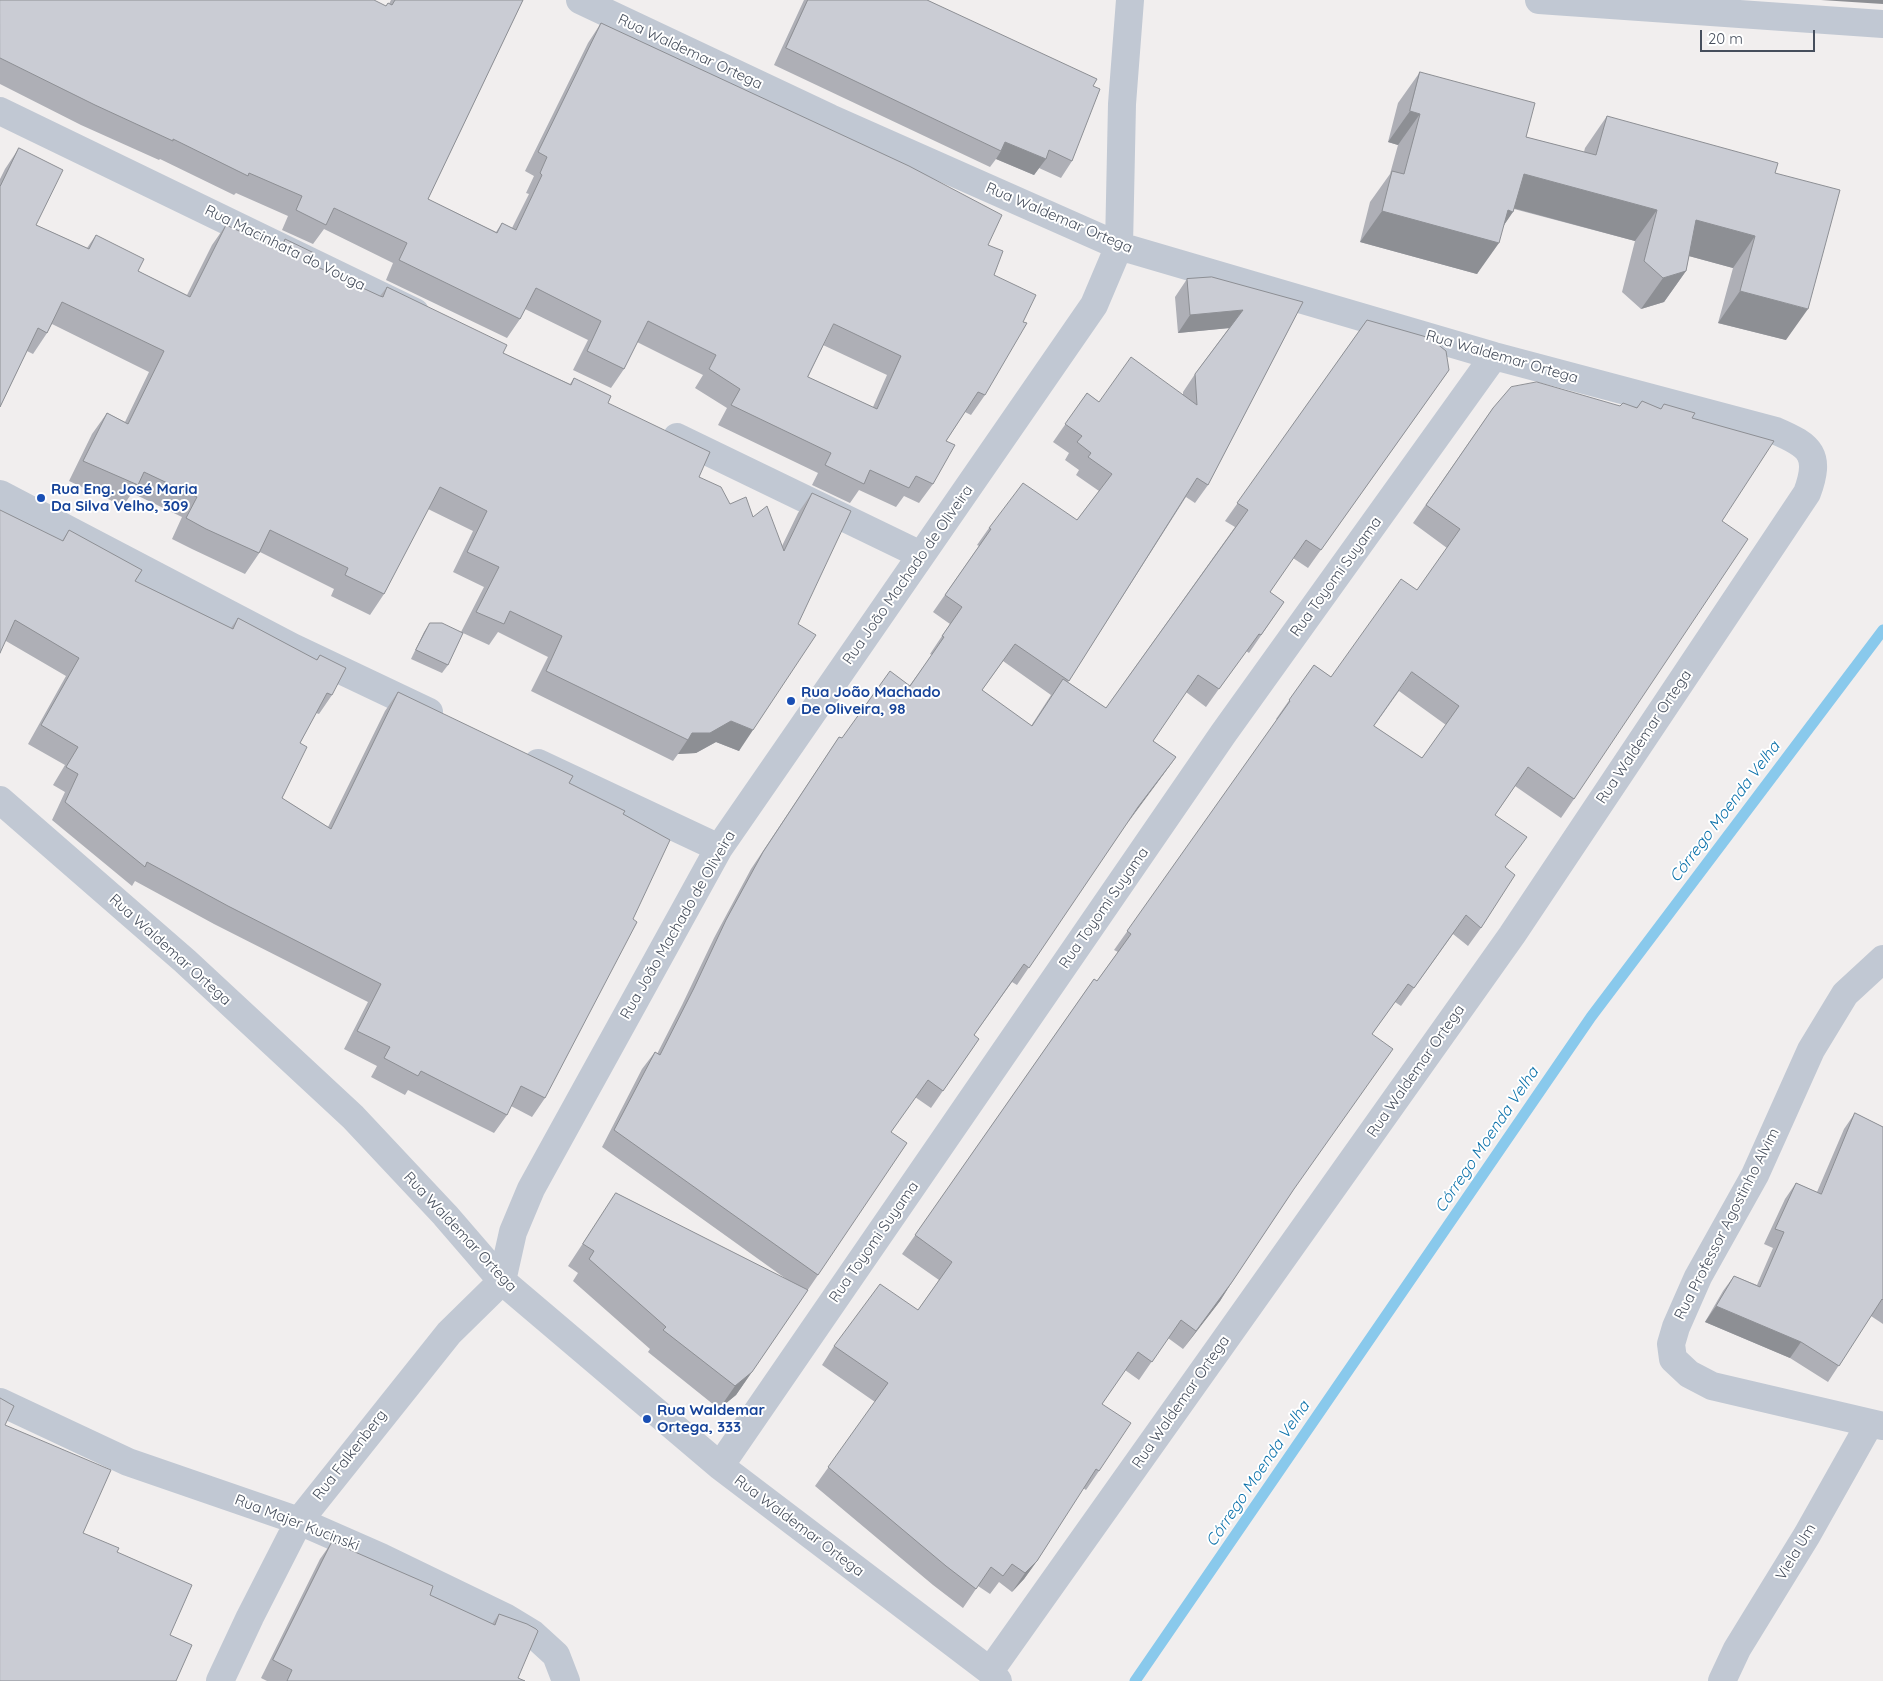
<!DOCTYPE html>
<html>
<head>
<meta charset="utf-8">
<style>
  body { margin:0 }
  #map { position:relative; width:1883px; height:1681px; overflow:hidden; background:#f1eeee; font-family:Quicksand,sans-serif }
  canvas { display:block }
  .scale { position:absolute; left:1700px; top:30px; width:115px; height:22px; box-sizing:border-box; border:2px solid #464e5c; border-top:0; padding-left:6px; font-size:15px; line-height:18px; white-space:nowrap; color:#464e5c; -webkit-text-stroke:4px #fff; paint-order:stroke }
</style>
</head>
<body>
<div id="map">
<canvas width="1883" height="1681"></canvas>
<div class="scale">20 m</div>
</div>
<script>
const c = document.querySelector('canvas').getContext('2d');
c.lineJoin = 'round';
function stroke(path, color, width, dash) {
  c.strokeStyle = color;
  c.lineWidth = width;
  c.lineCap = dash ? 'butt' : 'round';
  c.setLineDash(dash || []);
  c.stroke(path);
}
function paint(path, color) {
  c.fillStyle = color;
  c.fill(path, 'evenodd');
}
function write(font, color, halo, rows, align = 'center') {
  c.font = font + ' Quicksand,sans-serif';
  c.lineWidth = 4;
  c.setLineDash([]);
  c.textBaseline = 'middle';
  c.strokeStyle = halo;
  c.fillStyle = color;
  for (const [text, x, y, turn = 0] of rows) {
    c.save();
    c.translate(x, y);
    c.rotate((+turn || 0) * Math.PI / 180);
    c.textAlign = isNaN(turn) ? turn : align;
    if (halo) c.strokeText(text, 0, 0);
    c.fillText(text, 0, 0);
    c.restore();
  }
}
const stream = new Path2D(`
  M1135 1681 1591 1017 1883 630`);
const minor = new Path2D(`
  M580 0 830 118 1119 246 1494 356 1776 431C1811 446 1821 455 1807 493L1512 935 990 1671
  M1539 0 1883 24
  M0 111 415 312
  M677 437 921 555
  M0 494 292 647 429 712
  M538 763 719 848
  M0 800 185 961 353 1117 445 1215 502 1281 720 1466 990 1671 998 1681
  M1883 959 1845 994 1811 1050 1755 1175 1698 1277 1676 1327 1671 1344 1673 1359 1689 1374 1712 1386 1883 1426
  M502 1281 513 1232 531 1189 719 848 1094 305 1119 246 1122 104 1130 0
  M0 1402 128 1462 299 1521 381 1557 505 1617 533 1634 556 1655 566 1681
  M720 1466 1223 734 1494 356
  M220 1681 250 1617 299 1521 449 1333 502 1281
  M1722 1681 1737 1649 1807 1535 1870 1423`);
const wall = new Path2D(`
  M0 0 386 6 388 3 389 4 391 0H523L428 199 496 232 502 223 512 228 529 194 526 193 534 176 525 171 588 43 601 23 988 245 994 275 985 395 971 415 965 412 946 441 933 484 919 503 904 496 896 507 859 490 850 503 812 485 818 473 718 425 727 408 695 388 703 375 637 342 624 369 611 388 573 370 588 340 525 309 520 319 507 338 386 280 393 263 324 229 313 244 282 230 288 216 236 193 234 195 160 159 159 160 81 125 0 84ZM823 345 887 375 873 407 808 377Z
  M804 0H927L1093 86 1072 161 1061 178 1039 168 1034 175 996 159 990 167 774 65Z
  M1420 72 1526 137 1584 152 1585 148 1607 116 1775 173 1786 340 1718 323 1733 268 1689 256 1686 271 1664 302 1641 309 1622 292 1635 241 1514 209 1504 225 1477 274 1360 242 1370 202 1390 174 1398 145 1388 142 1398 103Z
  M19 148 36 225 87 248 96 235 138 271 187 295 212 245 226 225 278 249 285 239 309 263 380 296 387 287 503 353 570 384 574 378 608 403 699 477 730 504 753 517 782 546 798 513 812 493 798 624 739 751 716 742 696 753 678 754 673 761 531 691 548 657 498 632 489 645 463 633 448 665 442 673 411 659 424 632 430 623 461 632 484 587 453 572 473 531 428 509 384 594 370 615 331 596 334 589 260 552 245 574 192 549 172 539 182 517 132 493 123 506 69 481 92 434 107 413 125 422 149 372 52 324 47 333 33 354 27 351 0 407V179L5 169Z
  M1187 279 1303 302 1208 485 1195 503 1186 497 1068 682 1106 708 1235 527 1225 521 1367 320 1449 370 1308 568 1293 558 1270 592 1284 602 1249 653 1246 651 1206 707 1186 692 1153 741 1176 757 1129 820 1017 985 1012 982 974 1035 979 1039 931 1108 915 1097 891 1132 818 1275 736 1395 719 1409 648 1352 650 1349 573 1281 578 1273 568 1266 616 1193 789 1281 602 1147 642 1069 655 1052 657 1054 682 1005 714 938 751 869 839 737 842 738 910 685 932 655 930 654 950 624 933 612 979 546 977 545 989 528 1077 520 1099 491 1076 475 1079 470 1065 460 1069 453 1053 442 1087 393 1099 402 1183 394V392L1195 374 1229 328 1178 333 1175 297ZM1003 661 1051 695 1031 726 982 690Z
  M1642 401 1661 409 1692 418 1722 521 1574 799 1561 818 1515 786 1495 815 1506 867 1481 928 1468 946 1453 934 1401 1006 1395 1002 1372 1034 1292 1192 1232 1282 1220 1301 1183 1349 1168 1338 1139 1380 1125 1370 1102 1404 1099 1471 1086 1490 1083 1488 1037 1561 1024 1579 1012 1592 999 1582 990 1594 978 1586 963 1608 933 1585 815 1486 875 1402 822 1365 834 1346 918 1310 939 1280 902 1254 1094 979 1097 981 1118 952 1114 950 1277 720 1276 719 1314 665 1331 677 1417 590 1447 548 1413 523 1493 408 1620 406 1637 407ZM1399 691 1446 725 1422 758 1374 726Z
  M0 510 62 541 69 530 135 581 231 628 238 618 316 660 320 655 332 695 319 714 316 713 300 743 282 798 328 827 385 711 398 692 569 783 623 814 545 1098 532 1117 511 1106 507 1115 494 1133 408 1090 405 1095 371 1077 377 1066 344 1049 368 1002 214 924 135 881 132 886 52 820 65 792 53 785 65 765 28 744 66 676 6 641Z
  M1855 1113 1883 1127V1324L1871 1316 1828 1382 1790 1358 1705 1322 1723 1291 1734 1276 1757 1285 1773 1248 1764 1244 1785 1199 1796 1183 1817 1192 1844 1129Z
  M332 1542 430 1595 492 1624 499 1614 518 1678 525 1681H267L261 1678 320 1559Z`);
const shadedWall = new Path2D(`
  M1821 0H1883V4Z
  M1410 111 1420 114 1398 145 1388 142Z
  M1005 142 1046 159 1034 175 996 159 1001 151Z
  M1524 174 1657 210 1635 241 1502 205Z
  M1508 210 1513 212 1493 241 1499 243 1477 274 1360 242 1382 211Z
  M1696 220 1755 236 1733 268 1674 252Z
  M1686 271 1664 302 1641 309 1663 278Z
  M1740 291 1808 309 1786 340 1718 323Z
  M1243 310 1230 328 1178 333 1190 315Z
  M731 721 753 730 739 751 716 742 696 753 678 754 692 733Z
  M1176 757 1163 775 1126 825 1138 807Z
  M1232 1282 1220 1301 1183 1349 1196 1331Z
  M1716 1306 1801 1342 1790 1358 1705 1322Z
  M752 1372 736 1395 719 1409 735 1386Z
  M1037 1561 1024 1579 1012 1592 1025 1573Z`);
const building = new Path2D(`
  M0 0H374L386 6 388 3 392 5 395 0H523L428 199 497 233 502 223 516 230 542 175 540 173 547 157 538 152 601 23 909 166 1002 215 988 245 1003 251 994 275 1036 295 1023 322 1027 323 985 395 978 392 946 441 955 445 933 484 916 476 909 488 870 470 864 484 825 465 831 453 731 405 740 389 709 369 716 355 648 321 624 369 587 351 601 321 536 288 520 319 399 260 407 243 334 208 326 225 296 210 302 196 249 173 248 176 173 139V141L95 105 0 58ZM834 324 901 356 877 409 808 377Z
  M808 0H927L1097 79 1093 86 1100 89 1072 161 1049 150 1046 159 1005 142 1001 151 786 48Z
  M1420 72 1535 103 1526 137 1596 155 1607 116 1778 163 1775 173 1840 190 1808 309 1740 291 1755 236 1696 220 1686 271 1663 278 1644 261 1657 210 1524 174 1513 212 1508 210 1499 243 1382 211 1392 171 1404 174 1420 114 1410 111Z
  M19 148 63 170 36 225 89 249 96 235 144 259 138 271 190 297 226 225 281 250 285 239 314 253 309 263 380 296 383 297 387 287 507 345 503 353 571 385 574 378 611 396 608 403 710 452 699 477 721 487 730 504 746 497 753 517 767 506 784 551 812 493 851 511 798 624 816 635 753 730 731 721 710 733H692L688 740 546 671 562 636 510 611 504 624 476 612 499 567 467 552 487 511 440 487 384 594 345 575 348 568 270 530 259 553 206 529 186 518 197 497 144 472 138 485 83 461 107 413 128 424 164 351 62 302 47 333 38 328 0 407V187Z
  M1212 277 1303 302 1208 485 1197 478 1069 681 1015 644 982 690 1032 726 1063 679 1106 708 1248 510 1237 503 1367 320 1430 338 1446 351 1449 370 1321 550 1306 540 1270 592 1284 602 1261 635 1259 634 1219 689 1198 675 1153 741 1176 757 1138 807 1029 968 1024 964 974 1035 979 1039 943 1091 928 1080 891 1132 907 1143 818 1275 614 1130 655 1052 660 1055 694 988 726 920 763 852 839 737 842 738 890 671 910 686 944 637 942 636 962 607 945 595 991 529 989 528 1023 483 1077 520 1112 474 1088 457 1091 453 1077 442 1082 436 1065 424 1087 393 1099 402 1131 357 1197 405 1195 374 1243 310 1190 315 1187 279Z
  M1537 382 1620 406 1623 403 1637 408 1642 401 1661 409 1664 404 1695 413 1692 418 1774 441 1722 521 1748 539 1574 799 1528 767 1495 815 1527 837 1505 867 1515 875 1481 928 1466 915 1414 988 1408 984 1372 1034 1393 1049 1294 1189 1232 1282 1196 1331 1181 1320 1152 1362 1138 1352 1102 1404 1131 1423 1099 1471 1096 1469 1037 1561 1025 1573 1012 1564 1003 1576 991 1567 976 1589 946 1566 828 1467 888 1383 834 1346 880 1284 918 1310 952 1262 915 1235 1094 979 1097 981 1131 934 1127 931 1290 701 1289 700 1314 665 1331 677 1401 579 1417 590 1460 529 1426 505 1493 408 1511 387ZM1412 672 1459 706 1422 758 1374 726Z
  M0 510 63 541 69 530 142 570 135 581 233 629 238 618 317 660 320 655 346 668 332 695 327 693 300 743 307 747 282 798 331 829 398 692 573 776 569 783 625 811 623 814 670 840 633 919 637 922 545 1098 521 1086 507 1115 421 1071 418 1076 384 1058 390 1047 357 1031 381 984 228 906 147 862 145 867 65 802 78 774 66 767 78 747 41 725 79 658 15 620 0 653Z
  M430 623H442L463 633 448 665 416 650Z
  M1855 1113 1883 1127V1300L1882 1299 1839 1366 1801 1342 1716 1306 1734 1276 1760 1287 1784 1232 1775 1229 1796 1183 1821 1194Z
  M616 1193 808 1290 752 1372 735 1386 663 1330 666 1327 589 1259 594 1251 583 1244Z
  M0 1398 14 1406 5 1425 111 1470 83 1533 119 1548 117 1552 192 1585 170 1635 192 1645 176 1681H0Z
  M332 1542 433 1586 430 1595 495 1625 499 1614 527 1624 536 1629 538 1631 518 1678 525 1681H287L292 1670 273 1660Z`);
const markers = [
  [41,498,5,"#1a4fb4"],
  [791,701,5,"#1a4fb4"],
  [647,1419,5,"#1a4fb4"]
];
const streetNames = [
  ["Rua Waldemar Ortega",690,52,25],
  ["Rua Waldemar Ortega",1059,218,23],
  ["Rua Macinhata do Vouga",285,248,26],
  ["Rua Waldemar Ortega",1502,357,16],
  ["Rua João Machado de Oliveira",908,575,-55],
  ["Rua Toyomi Suyama",1336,577,-54],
  ["Rua Waldemar Ortega",1644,737,-56],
  ["Rua Toyomi Suyama",1104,908,-55],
  ["Rua João Machado de Oliveira",678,925,-60],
  ["Rua Waldemar Ortega",170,950,42],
  ["Rua Waldemar Ortega",1416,1071,-55],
  ["Rua Professor Agostinho Alvim",1727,1224,-63],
  ["Rua Waldemar Ortega",460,1232,47],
  ["Rua Toyomi Suyama",874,1242,-55],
  ["Rua Waldemar Ortega",1181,1402,-55],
  ["Rua Falkenberg",350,1455,-52],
  ["Rua Majer Kucinski",297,1523,21],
  ["Rua Waldemar Ortega",799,1526,37],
  ["Viela Um",1796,1552,-59]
];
const transitNames = [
  ["Rua Eng. José Maria",51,489],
  ["Da Silva Velho, 309",51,506],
  ["Rua João Machado",801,692],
  ["De Oliveira, 98",801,709],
  ["Rua Waldemar",657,1410],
  ["Ortega, 333",657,1427]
];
const waterNames = [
  ["Córrego Moenda Velha",1725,812,-53],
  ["Córrego Moenda Velha",1487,1140,-56],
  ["Córrego Moenda Velha",1258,1474,-56]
];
stroke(stream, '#89c9ec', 11);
stroke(minor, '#c1c8d3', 28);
paint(wall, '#aeafb6');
paint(shadedWall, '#8d8f94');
paint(building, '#caccd4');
stroke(building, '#8d8f94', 1);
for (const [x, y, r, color] of markers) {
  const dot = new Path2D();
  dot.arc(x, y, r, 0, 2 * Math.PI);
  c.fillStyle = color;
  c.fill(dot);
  stroke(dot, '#fff', 2);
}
write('15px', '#464e5c', '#fff', streetNames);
write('bold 15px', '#164399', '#fff', transitNames, 'left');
write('italic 16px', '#0b71aa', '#fff', waterNames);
</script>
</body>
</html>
